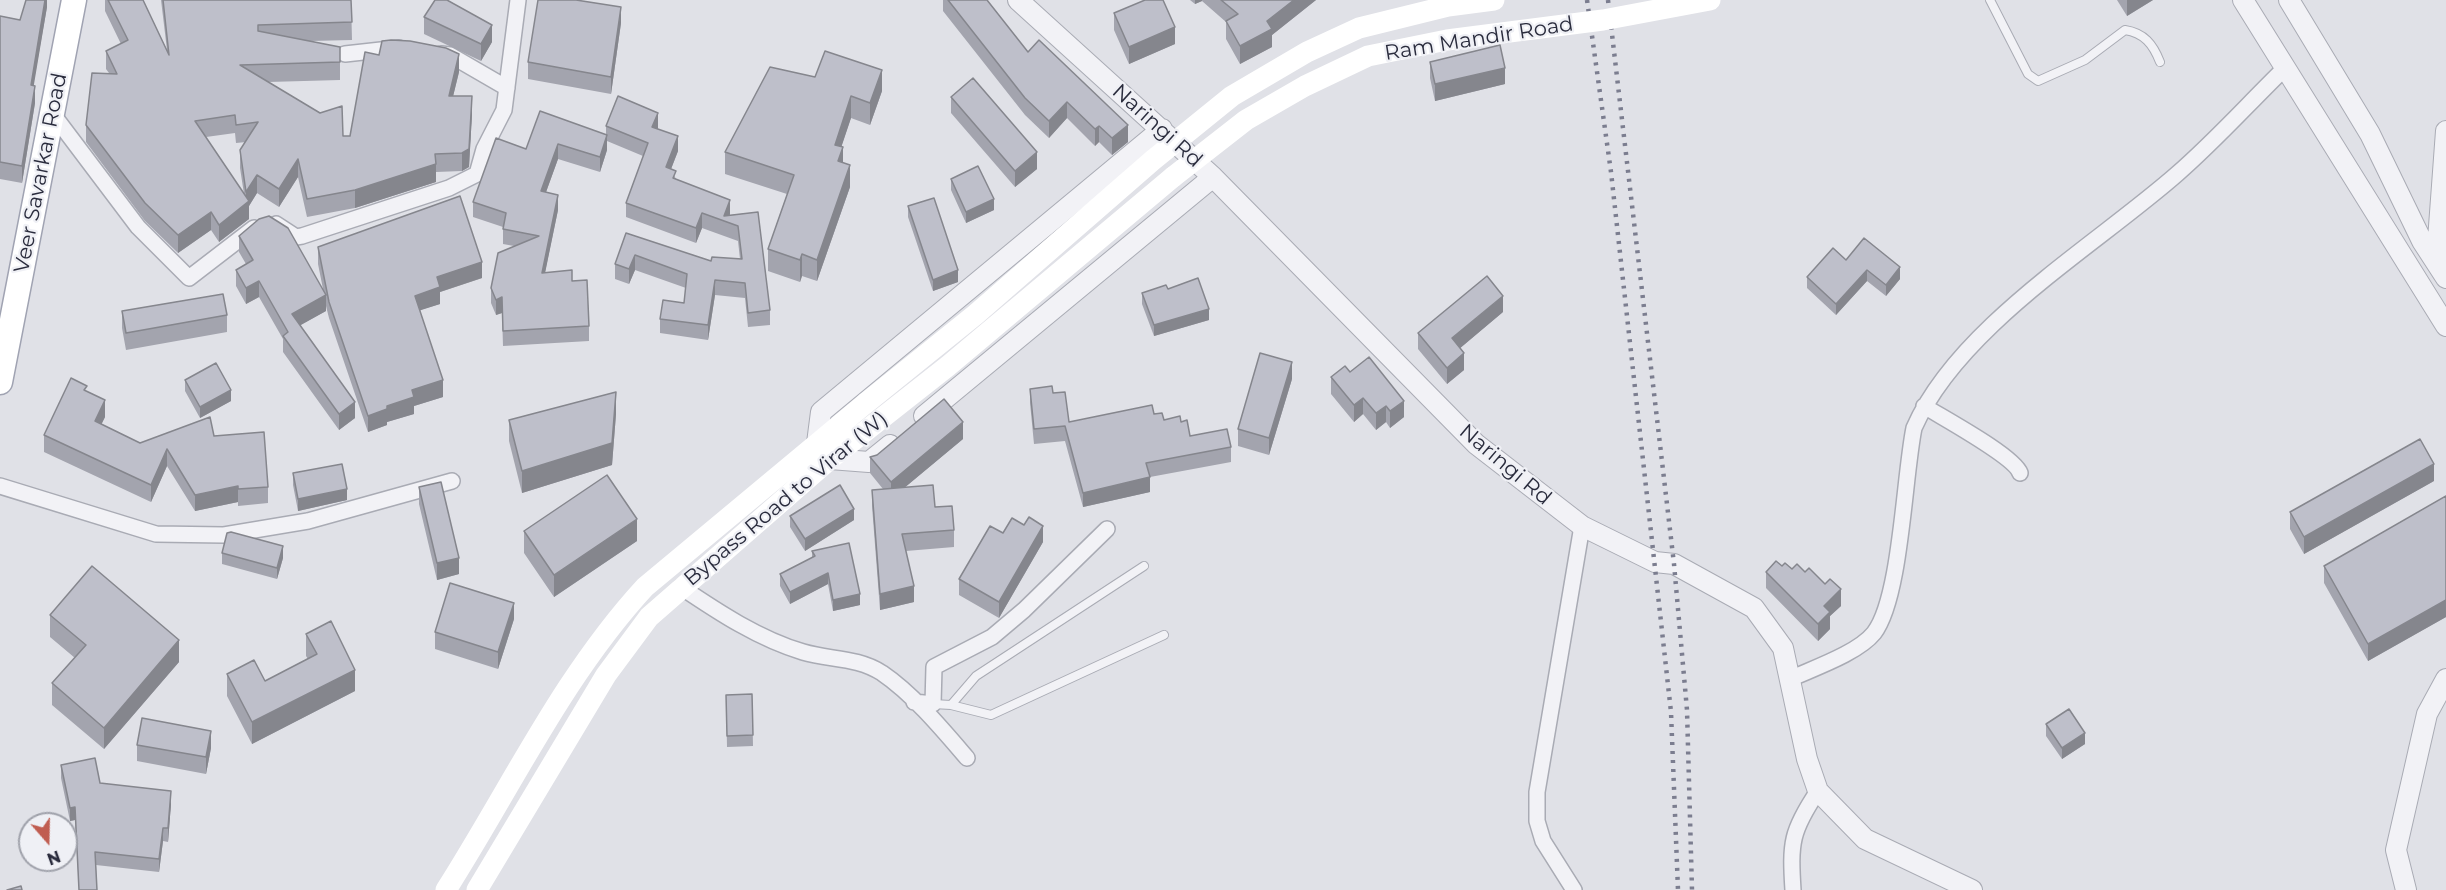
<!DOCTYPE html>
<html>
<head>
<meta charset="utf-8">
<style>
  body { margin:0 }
  #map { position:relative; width:2446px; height:890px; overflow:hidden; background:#e0e1e7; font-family:Montserrat,sans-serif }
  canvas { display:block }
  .north { position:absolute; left:18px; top:812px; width:60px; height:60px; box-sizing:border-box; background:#eff0f5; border:2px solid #a0a2ab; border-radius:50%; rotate:160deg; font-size:16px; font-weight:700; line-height:24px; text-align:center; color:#2a2c3d }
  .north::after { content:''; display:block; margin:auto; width:21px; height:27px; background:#c05d51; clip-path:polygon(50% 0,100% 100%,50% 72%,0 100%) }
</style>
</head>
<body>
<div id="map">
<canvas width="2446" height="890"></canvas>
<div class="north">N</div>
</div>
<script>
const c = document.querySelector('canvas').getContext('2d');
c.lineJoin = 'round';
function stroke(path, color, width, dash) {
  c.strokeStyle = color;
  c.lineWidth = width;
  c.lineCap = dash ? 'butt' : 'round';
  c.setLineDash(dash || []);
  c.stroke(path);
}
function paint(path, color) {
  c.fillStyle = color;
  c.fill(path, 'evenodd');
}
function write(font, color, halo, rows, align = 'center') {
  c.font = font + ' Montserrat,sans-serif';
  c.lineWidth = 4.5;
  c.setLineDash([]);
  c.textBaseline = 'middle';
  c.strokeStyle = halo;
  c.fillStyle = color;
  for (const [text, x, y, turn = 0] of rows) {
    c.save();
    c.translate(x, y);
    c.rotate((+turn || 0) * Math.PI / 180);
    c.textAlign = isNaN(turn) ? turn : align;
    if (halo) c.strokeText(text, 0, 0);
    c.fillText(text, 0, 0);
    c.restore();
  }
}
const service = new Path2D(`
  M1990 0 2028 74 2038 81 2085 60 2125 30C2144 33 2153 44 2160 62
  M933 704 951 705 991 715 1164 635
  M951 705 976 676 1144 566`);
const minor = new Path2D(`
  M345 54 399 48
  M441 54 450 55 507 88
  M52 113 138 227 189 278 254 228
  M276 224 296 237 302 236 449 188 477 174 484 149 504 110 518 0
  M1924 406C1943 418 2014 456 2020 473
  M0 486 156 534 224 535 308 521 452 481
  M681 587C718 612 759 639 803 652 830 660 857 657 882 673 913 694 943 730 967 758
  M1790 679C1814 668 1858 653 1874 633 1901 598 1904 476 1914 428 1958 327 2095 246 2177 174 2215 141 2249 103 2285 68
  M914 702 933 704 934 667 992 637 1024 610 1107 529
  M1574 890 1543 841 1537 821V792L1582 526
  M1793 890C1790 843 1791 831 1818 791`);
const tertiary = new Path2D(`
  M1018 0 1213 177 1476 444 1582 526 1655 562 1674 564 1754 608 1783 648 1807 759 1818 791 1865 839 1972 890
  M2243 0 2446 326
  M2289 0 2370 134 2422 241 2446 278
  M2445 265 2438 240 2446 131
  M924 416 1213 177
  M817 443 821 412 1162 129
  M830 459 869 462 890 445
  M2406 890 2396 850 2427 714 2446 679`);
const secondary = new Path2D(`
  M446 890C511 788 563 676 645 587L866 403
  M477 890 606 675 649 617 830 459 948 366 1173 177`);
const primary = new Path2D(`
  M0 382 74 0`);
const rail = new Path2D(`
  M1587 0 1611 172 1671 712 1678 890
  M1608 0 1674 564 1687 710 1692 890`);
const secondaryBridge = new Path2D(`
  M1173 177 1246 120 1305 86 1368 56 1447 40 1603 20 1710 0
  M866 403 975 315 1153 160 1232 96 1307 52 1359 28 1448 6 1494 0`);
const wall = new Path2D(`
  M47 0V7L33 86 35 103 22 183 0 179V16L20 20Z
  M105 0H143L167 50 161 0H351L352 40 310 41 340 47V80L268 82 343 136H350L459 72 453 96 472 114 469 167 462 171 436 172V182L355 208 307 217 298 177 279 207 257 193 249 206V219L219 242 211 230 178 253 145 221 86 142V125L109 73 106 69V51L121 44 105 11ZM235 133 236 143 246 142 240 150V168L244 194 206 137Z
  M943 0H987L1028 52 1128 142 1112 155 1099 142 1095 146 1067 118 1049 138 1025 115 943 11Z
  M1190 0H1316L1272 35V47L1240 64 1226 39V22L1202 1 1195 4Z
  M2117 0H2153L2127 16Z
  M1114 13 1175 44 1129 64 1114 30Z
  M424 17 492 42 481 61 424 34Z
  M621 23 611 94 528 79V62Z
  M1430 62 1505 84 1435 101 1430 78Z
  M815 77 882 91 870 125 851 118 841 147 843 163 850 187 817 281 802 276 800 282 768 271V249L787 194 725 174V152Z
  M951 97 1037 169 1015 187 951 113Z
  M606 126 658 128V129L678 151 671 169 676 179 730 214V215L758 212 770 310V325L748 327 745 298 715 295 708 340 660 333V319L684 303 686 288 635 270 629 284 615 279V264L626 233 711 261 740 259 738 241 702 228 696 243 626 217V203L643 156 607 141V150L600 172 558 159 546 192 558 210 545 272 572 281 589 326V341L503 346 502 313 496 315 491 303V288L514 246 503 244V227L473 217V202L526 149 606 134Z
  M951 179 994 210 966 223 951 190Z
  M908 206 958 282 933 291 908 217Z
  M239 236 323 289 318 264V247L482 278 440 292V304L420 310 443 397 414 406V414L387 422V425L368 432 329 318 326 306V311L300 325 355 418 339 430 283 352V339L259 297 246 304 236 286V270L246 264 239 252Z
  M1846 260 1900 279 1886 296 1867 281 1836 315 1807 288V277Z
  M1142 293 1209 320 1154 336 1142 304Z
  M122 311 227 315V332L126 350 122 328Z
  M1503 312 1460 348 1464 370 1447 384 1418 349V333Z
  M1350 372 1404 417 1390 428 1386 422 1376 430 1363 414 1354 422 1331 394V377Z
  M1292 379 1269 455 1238 446V429Z
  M185 380 231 401 200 418 185 391Z
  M1030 389 1053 393 1069 422 1154 414 1164 420 1181 422 1190 436 1231 447V462L1150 477V492L1083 507 1065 441 1034 444 1030 403Z
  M87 391 105 417 101 424 140 443 214 436 268 487V503L238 506V502L195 511 167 466 151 502 44 452V435Z
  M616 414 612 465 522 493 509 441V420Z
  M963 439 905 487 935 507 954 530V547L906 551 914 602 880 610 872 506V490L883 489 870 473V457Z
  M293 473 347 500 298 511 293 485Z
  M2434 481 2304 554 2290 529V512Z
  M419 487 459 574 437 580 419 504Z
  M2446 496V617L2368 661 2324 583V566Z
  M790 516 854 520 805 551 790 527Z
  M524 531 637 541 554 597 524 553Z
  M1003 533 1043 542 999 618 959 595V579Z
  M812 551 860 605 833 611 828 584 790 604 780 586V574L812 558Z
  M222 553 283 558 277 579 222 564Z
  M1782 566 1792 569 1841 606 1830 616V629L1818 641 1766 588V572Z
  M50 615 179 662 104 749 52 705V683L75 658 50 637Z
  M514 619 498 669 435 649V632Z
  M306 634 355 691 252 744 227 696V674L265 681 308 659 306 656Z
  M752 694 753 746 727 747 726 695Z
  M2046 724 2085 744 2062 759 2046 736Z
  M137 745 211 748 206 774 137 761Z
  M61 765 100 783 171 804 168 842 163 841 159 872 96 865 97 890H79L75 820 70 821 61 778Z`);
const shadedWall = new Path2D(`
  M45 0H47V7L31 102V85Z
  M1195 0H1202V1L1195 4Z
  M1294 0H1316L1272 35V47L1240 64V46L1267 21Z
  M2127 0H2153L2127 16Z
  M621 7V23L611 94V77Z
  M492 25V42L481 61V44Z
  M1175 27V44L1129 64V47Z
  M459 54V72L449 113V96Z
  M1505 68V84L1435 101V84Z
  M882 70V91L870 125V103Z
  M35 86V103L22 183V166Z
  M472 96V114L469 167 462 171V153Z
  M851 96V118L835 166V145Z
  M1067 102V118L1049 138V121Z
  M658 113V128L652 142V127Z
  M1128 125V142L1112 155V138Z
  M1099 126V142L1095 146V129Z
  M607 135V150L600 172V157Z
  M678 136V151L666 182V167Z
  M558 144V159L541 206V191Z
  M843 147V169L838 161Z
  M1037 152V169L1015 187V171Z
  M298 159V177L279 207V189Z
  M436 164V182L355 208V190Z
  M850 165V187L817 281V260Z
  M257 175V193L249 206V219L219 242V225L246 203V192Z
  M558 195V210L542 288V273Z
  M994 199V210L966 223V212Z
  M730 200V214L727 222 724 216Z
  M211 212V230L178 253V235Z
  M702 213V228L696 243V228Z
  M802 254V276L800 282V260Z
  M635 255V270L629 284V269Z
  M482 262V278L440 292V304L415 312V296L437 277Z
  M1900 267V279L1886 296V285Z
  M958 270V282L933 291V280Z
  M1867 270V281L1836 315V304Z
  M715 280V295L708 340V325Z
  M259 281V297L246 304V288Z
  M326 295V311L292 330V314Z
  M1503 296V312L1452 355V338Z
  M502 297V313L496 315V300Z
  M1209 309V320L1154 336V325Z
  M1464 353V370L1447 384V368Z
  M1292 362V379L1269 455V438Z
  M443 380V397L414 406V414L387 422V425L368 432V416L387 406 412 390Z
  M231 390V401L200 418V407Z
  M616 392V414L612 465 522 493V471Z
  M1363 398V414L1354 422V405Z
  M105 400V417L95 438V421Z
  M1404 401V417L1390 428V411Z
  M355 402V418L339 430V414Z
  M1386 406V422L1376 430V413Z
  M963 422V439L891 499V482Z
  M167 449V466L151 502V485Z
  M2434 464V481L2304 554V537Z
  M1150 477V492L1083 507V493Z
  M238 486V502L195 511V495Z
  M347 489V500L298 511V499Z
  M854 509V520L805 551V539Z
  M637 519V541L554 597V575Z
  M1043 526V542L999 618V602Z
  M283 546V558L277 579V568Z
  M459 558V574L437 580V563Z
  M828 573V584L790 604V592Z
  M914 586V602L880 610V594Z
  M1841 589V606L1830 616V629L1818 641V624L1824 606Z
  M860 594V605L833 611V600Z
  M2446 600V617L2368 661V644Z
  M514 603V619L498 669V652Z
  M179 640V662L104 749V728Z
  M355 670V691L252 744V722Z
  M211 731V748L206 774V757Z
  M2085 733V744L2062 759V748Z
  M171 791V804L168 842V828Z
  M75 807V820L70 821V808Z
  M163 828V841L159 872V859Z`);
const building = new Path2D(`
  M26 0H45L31 85 35 86 22 166 0 162V16L20 20Z
  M108 0H143L169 55 163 0H351L352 22 258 25V31L340 47V62L240 65 320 113 342 106 343 136H350L365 52 379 55 382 41 391 40 410 41 446 48 459 54 449 96H472L469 149 462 153 435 154 436 164 355 190 307 199 298 159 279 189 257 175 246 192 240 150 258 122 236 125 235 115 195 121 249 201 219 225 211 212 178 235 145 203 86 125 92 73 117 74 106 51 128 40Z
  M435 0H447L492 25 481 44 424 17Z
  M538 0H576L621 7 611 77 528 62Z
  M948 0H987L1028 52 1039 40 1128 125 1112 138 1099 126 1095 129 1067 102 1049 121 1025 98Z
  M1145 0H1163L1175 27 1129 47 1114 13Z
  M1221 0H1294L1267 21 1272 29 1240 46 1226 21 1238 14Z
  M1500 45 1505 68 1435 84 1430 62Z
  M825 51 882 70 870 103 851 96 835 145 843 147 838 161 850 165 817 260 802 254 800 260 768 249 794 175 725 152 770 67 815 77Z
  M973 78 1037 152 1015 171 951 97Z
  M618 96 658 113 652 127 678 136 666 167 676 171 673 178 730 200 724 216 758 212 770 310 748 313 745 283 715 280 708 325 660 319 663 300 684 303 687 274 635 255 629 269 615 264 626 233 711 261 712 257 742 259 738 226 702 213 696 228 626 203 648 143 606 126Z
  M540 111 607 135 600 157 558 144 541 191 558 195 542 273 572 270V281L587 280 589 326 503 331 502 297 496 300 491 288 498 253 539 236 503 229 506 213 473 202 496 138 526 149Z
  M978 166 994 199 966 212 951 179Z
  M460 196 482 262 437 277 440 287 415 296 443 380 412 390 414 397 387 406V409L368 416 329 302 318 247Z
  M934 198 958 270 933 280 908 206Z
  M269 216 288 228 326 295 292 314 355 402 339 414 283 336 288 332 259 281 246 288 236 270 253 260 239 236 259 219Z
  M1864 238 1900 267 1886 285 1867 270 1836 304 1807 277 1833 248 1846 260Z
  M1487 276 1503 296 1452 338 1464 353 1447 368 1418 333Z
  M1198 278 1209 309 1154 325 1142 293 1166 285 1168 289Z
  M223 294 227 315 126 333 122 311Z
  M1260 353 1292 362 1269 438 1238 429Z
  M1369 357 1404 401 1390 411 1386 406 1376 413 1363 398 1354 405 1331 377 1345 366 1350 372Z
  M216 363 231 390 200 407 185 380Z
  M71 378 87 386 84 390 105 400 95 421 140 443 210 417 214 436 264 432 268 487 238 489V486L195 495 167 449 151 485 44 435Z
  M1052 386 1053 393 1065 392 1069 422 1152 405 1154 414 1162 413 1164 420 1180 416 1181 422 1187 420 1190 436 1227 429 1231 447 1146 463 1150 477 1083 493 1065 426 1034 429 1030 389Z
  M616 392 612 443 522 471 509 420Z
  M944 399 963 422 891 482 870 457 877 455Z
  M2420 439 2434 464 2304 537 2290 512Z
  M342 464 347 489 298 499 293 473Z
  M607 475 637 519 554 575 524 531Z
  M441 482 459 558 437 563 419 487Z
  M840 485 854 509 805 539 790 516Z
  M933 485 935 507 952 506 954 530 902 534 914 586 880 594 872 490Z
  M2446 496V600L2368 644 2324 566Z
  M1029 517 1043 526 999 602 959 579 990 526 1003 533 1012 518 1024 525Z
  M231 532 283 546 277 568 222 553 227 533Z
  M849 543 860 594 833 600 828 573 790 592 780 574 815 556 812 551Z
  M1776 561 1782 566 1785 563 1792 569 1797 564 1805 572 1809 568 1825 584 1830 579 1841 589 1824 606 1830 612 1818 624 1766 572Z
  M92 566 179 640 104 728 52 683 86 645 50 615Z
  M450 583 514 603 498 652 435 632Z
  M331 621 355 670 252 722 227 674 254 660 265 681 317 654 306 634Z
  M752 694 753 735 727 736 726 695Z
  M2069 709 2085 733 2062 748 2046 724Z
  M142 718 211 731 206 757 137 745Z
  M95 758 100 783 171 791 168 828H163L159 859 95 852 97 890H79L75 807 70 808 61 765Z
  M21 886 22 890H7Z`);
const streetNames = [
  ["Ram Mandir Road",1479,39,-9],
  ["Naringi Rd",1157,126,42],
  ["Veer Savarkar Road",41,173,-79],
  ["Naringi Rd",1505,465,40],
  ["Bypass Road to Virar (W)",786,499,-40]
];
stroke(service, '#a9abb4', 10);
stroke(minor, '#a9abb4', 18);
stroke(tertiary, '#a9abb4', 22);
stroke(primary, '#a0a3b2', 27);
stroke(service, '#f2f2f6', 8);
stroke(minor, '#f2f2f6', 15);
stroke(tertiary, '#f2f2f6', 20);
stroke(secondary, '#fff', 21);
stroke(primary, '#fff', 24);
stroke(rail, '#7b7d8f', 4.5, [3, 6]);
stroke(secondaryBridge, '#fff', 21);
paint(wall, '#a3a4ae');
paint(shadedWall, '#85868d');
paint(building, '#bebfca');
stroke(building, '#85868d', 1.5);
write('21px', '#2a2c3d', '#eff0f5', streetNames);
</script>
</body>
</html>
